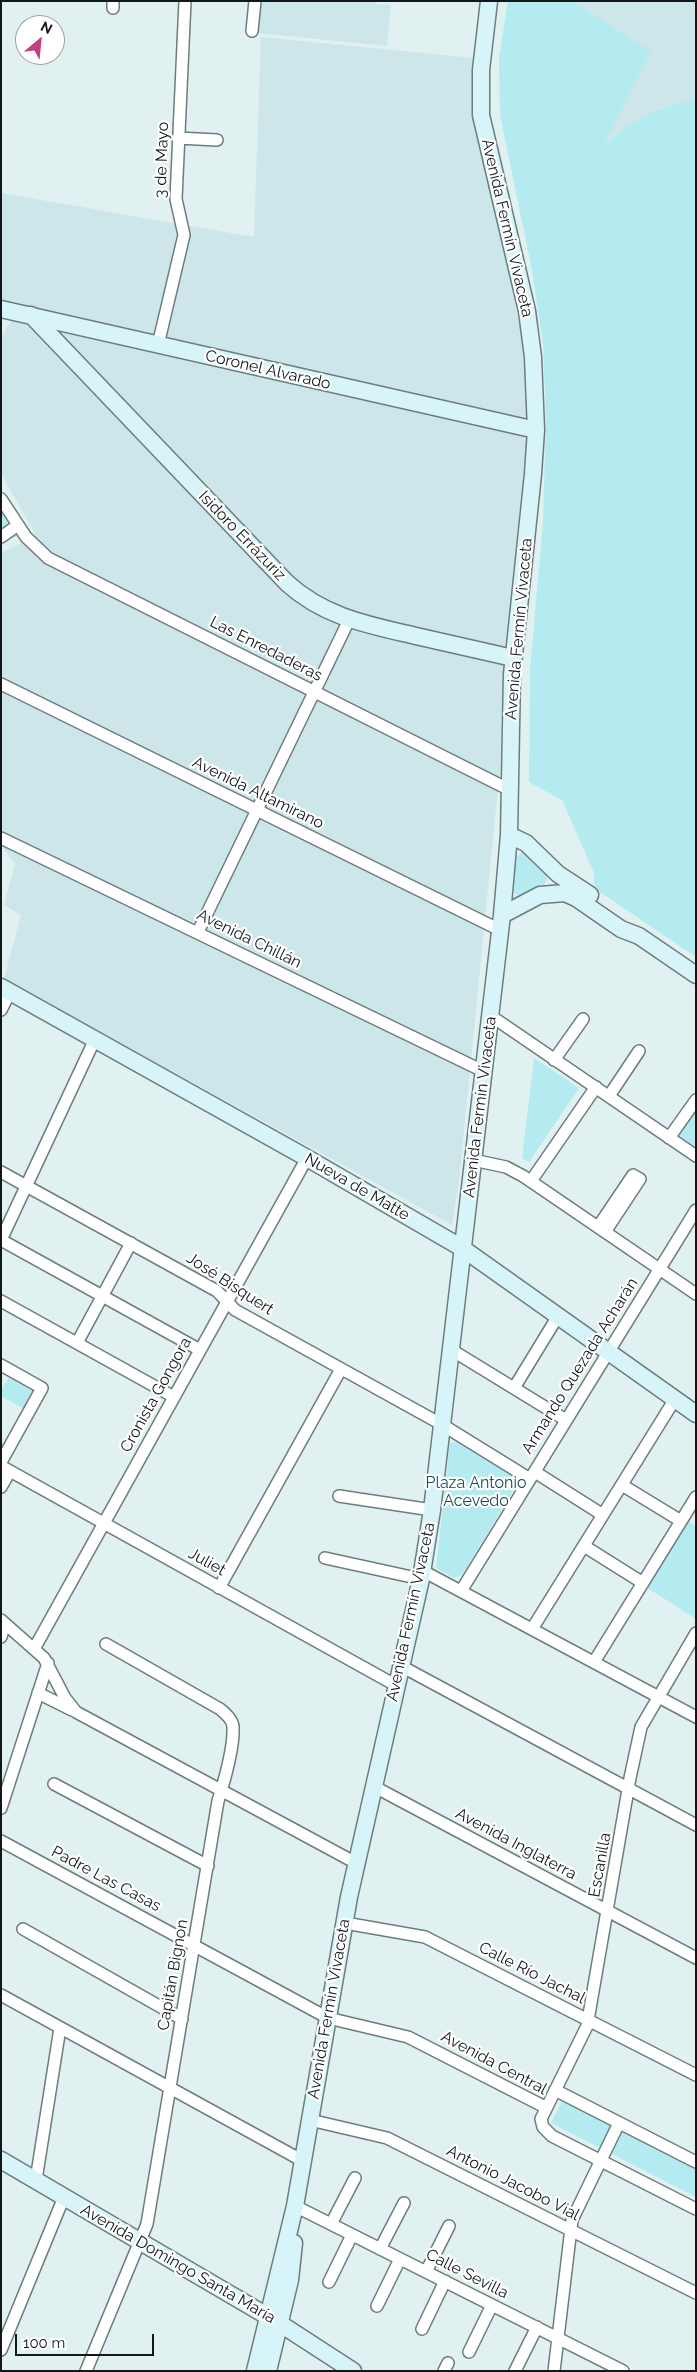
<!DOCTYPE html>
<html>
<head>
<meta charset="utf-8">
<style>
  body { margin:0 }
  #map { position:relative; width:697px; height:2372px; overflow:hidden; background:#e1f0f1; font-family:Raleway,sans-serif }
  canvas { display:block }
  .frame { position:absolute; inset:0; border:2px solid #121718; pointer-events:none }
  .north { position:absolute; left:15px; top:15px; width:50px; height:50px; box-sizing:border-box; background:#fff; border:1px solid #a0a2a3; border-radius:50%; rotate:28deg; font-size:14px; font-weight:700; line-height:20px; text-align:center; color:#121718 }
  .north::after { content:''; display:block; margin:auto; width:18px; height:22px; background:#c53f80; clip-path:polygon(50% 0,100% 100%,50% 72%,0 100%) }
  .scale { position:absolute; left:15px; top:2334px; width:139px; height:22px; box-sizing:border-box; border:2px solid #121718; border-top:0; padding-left:6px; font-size:15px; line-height:18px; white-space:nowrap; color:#121718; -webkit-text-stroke:4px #fff; paint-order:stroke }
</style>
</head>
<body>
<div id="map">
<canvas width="697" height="2372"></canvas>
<div class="frame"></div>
<div class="north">N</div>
<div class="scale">100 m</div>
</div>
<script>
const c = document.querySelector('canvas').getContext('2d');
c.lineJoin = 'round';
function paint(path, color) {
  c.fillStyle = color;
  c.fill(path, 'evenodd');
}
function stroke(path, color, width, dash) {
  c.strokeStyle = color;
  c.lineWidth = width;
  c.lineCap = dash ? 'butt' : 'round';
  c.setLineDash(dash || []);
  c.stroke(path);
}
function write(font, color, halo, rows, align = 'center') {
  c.font = font + ' Raleway,sans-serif';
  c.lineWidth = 4.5;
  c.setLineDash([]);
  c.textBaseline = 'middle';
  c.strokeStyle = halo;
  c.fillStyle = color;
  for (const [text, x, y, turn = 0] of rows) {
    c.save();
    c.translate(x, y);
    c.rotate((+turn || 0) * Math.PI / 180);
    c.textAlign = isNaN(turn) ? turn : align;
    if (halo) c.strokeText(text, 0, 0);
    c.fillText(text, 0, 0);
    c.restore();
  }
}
const built = new Path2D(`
  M260 1H376V4L391 5 387 46 258 33Z
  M571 1H696V100L662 108 613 136 602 146Z
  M261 37 474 58V105L526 357 528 435 504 653 500 768 459 1180 452 1225 4 979 21 915 4 905 15 864 1 845V553L36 535 1 474V338L13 318 1 306V193L254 237Z`);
const green = new Path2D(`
  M508 1H571L651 51 603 145C631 122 659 105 696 100V957L594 888V873L562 800 529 782 530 671 543 522 546 418 543 344 532 270 500 115 499 57Z
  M1 496 25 534 1 541Z
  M523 851 547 874C547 889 533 892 520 898L513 891 516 857Z
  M534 1058 579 1088 529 1162 522 1158Z
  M696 1106V1151L677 1139 676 1135Z
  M9 1378 36 1393 26 1410 1 1396V1390Z
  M457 1442 517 1479 516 1486 462 1575 454 1578 436 1568 450 1443Z
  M689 1521 696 1526V1619L646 1587Z
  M562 2101 696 2170V2197L551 2123Z`);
const street = new Path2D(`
  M113 8V1
  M252 31 255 1
  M178 138 217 140
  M158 345 184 235 176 199 185 1
  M1 499 26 537 48 558 510 790
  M1 537 18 525
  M1 684 500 930
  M1 838 483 1071
  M198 932 349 620
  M1 1010 10 992
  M491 1016 696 1156
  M554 1060 583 1019
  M609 1096 639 1051
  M669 1138 696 1100
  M473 1160 506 1167 523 1176 696 1294
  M1 1172 217 1291 235 1310 441 1424 530 1479
  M531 1181 596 1087
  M598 1227 633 1175 640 1179 605 1232
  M1 1240 200 1350
  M1 1240 95 1039
  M1 1301 174 1397
  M77 1343 131 1243
  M450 1349 566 1420
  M1 1365 42 1388 1 1462
  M514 1388 558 1316
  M1 1466 397 1686
  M535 1472 603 1515
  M622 1485 681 1521
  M1 1487 10 1471
  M339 1496 432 1510
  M584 1546 643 1583
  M325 1558 421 1579
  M423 1571 696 1717
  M219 1588 341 1369
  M461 1591 696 1210
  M1 1620 44 1658 65 1698 76 1712 356 1863
  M532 1629 675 1399
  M696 1633 641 1727 630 1778 587 2026 541 2119 543 2127 552 2136 696 2209
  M1 1637 5 1624
  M34 1649 307 1158
  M594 1662 696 1497
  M401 1666 696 1825
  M38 1693 72 1710
  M54 1784 208 1866
  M373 1786 696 1958
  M1 1808 48 1663
  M1 1841 328 2018 408 2037 545 2107
  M345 1923 425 1937 696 2075
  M23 1929 182 2019
  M1 1995 303 2161
  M555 2090 696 2162
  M310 2120 387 2138 696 2293
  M36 2180 60 2028
  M295 2206 623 2371
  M331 2224 355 2178
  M380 2249 404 2203
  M426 2272 449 2226
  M329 2282 352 2235
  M377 2306 400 2259
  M422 2329 445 2281
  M1 2350 64 2197
  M469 2352 492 2305
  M86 2371 147 2224 218 1801C224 1782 234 1746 233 1727 233 1720 225 1713 220 1709L106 1644
  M444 2371 448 2363
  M515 2371 537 2327
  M554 2371 572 2220 619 2123`);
const secondary = new Path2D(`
  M1 309 536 430
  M31 315 287 583C324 617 369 625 416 636 448 643 481 651 513 658
  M509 835 526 843 558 874 590 895
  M502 915 540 895 565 893 576 898 621 929 639 936 696 975
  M1 987 307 1158 462 1248 696 1414
  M1 2160 279 2323 353 2371
  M255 2371 295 2206 349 1897 421 1579 432 1510 502 915 509 835 512 674 533 474 536 430 533 357 527 311 481 115V70L489 1
  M268 2371 290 2280 294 2243`);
const streetNames = [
  ["3 de Mayo",162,160,-88],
  ["Avenida Fermín Vivaceta",507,228,77],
  ["Coronel Alvarado",268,370,13],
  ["Isidoro Errázuriz",242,536,46],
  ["Avenida Fermín Vivaceta",519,629,-85],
  ["Las Enredaderas",266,649,27],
  ["Avenida Altamirano",258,793,26],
  ["Avenida Chillán",249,939,26],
  ["Avenida Fermín Vivaceta",480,1107,-83],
  ["Nueva de Matte",357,1187,30],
  ["José Bisquert",230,1284,33],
  ["Armando Quezada Acharán",580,1366,-58],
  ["Cronista Gongora",156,1395,-61],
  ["Juliet",207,1562,29],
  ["Avenida Fermín Vivaceta",411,1612,-78],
  ["Avenida Inglaterra",516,1844,28],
  ["Escanilla",600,1865,-80],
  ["Padre Las Casas",106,1879,28],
  ["Calle Río Jachal",532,1973,27],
  ["Capitán Bignon",173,1975,-80],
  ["Avenida Fermín Vivaceta",329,2009,-80],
  ["Avenida Central",494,2063,28],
  ["Antonio Jacobo Vial",513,2183,27],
  ["Avenida Domingo Santa María",178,2264,30],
  ["Calle Sevilla",467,2274,27]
];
const parkNames = [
  ["Plaza Antonio",476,1483],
  ["Acevedo",476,1501]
];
paint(built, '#cde6e9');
paint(green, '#b4ebf1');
stroke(street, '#6e7c7d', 14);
stroke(secondary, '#6e7c7d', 19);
stroke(street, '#fff', 11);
stroke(secondary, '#d7f5f9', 16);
write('16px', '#121718', '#fff', streetNames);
write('16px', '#184e54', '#fff', parkNames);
</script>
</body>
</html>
